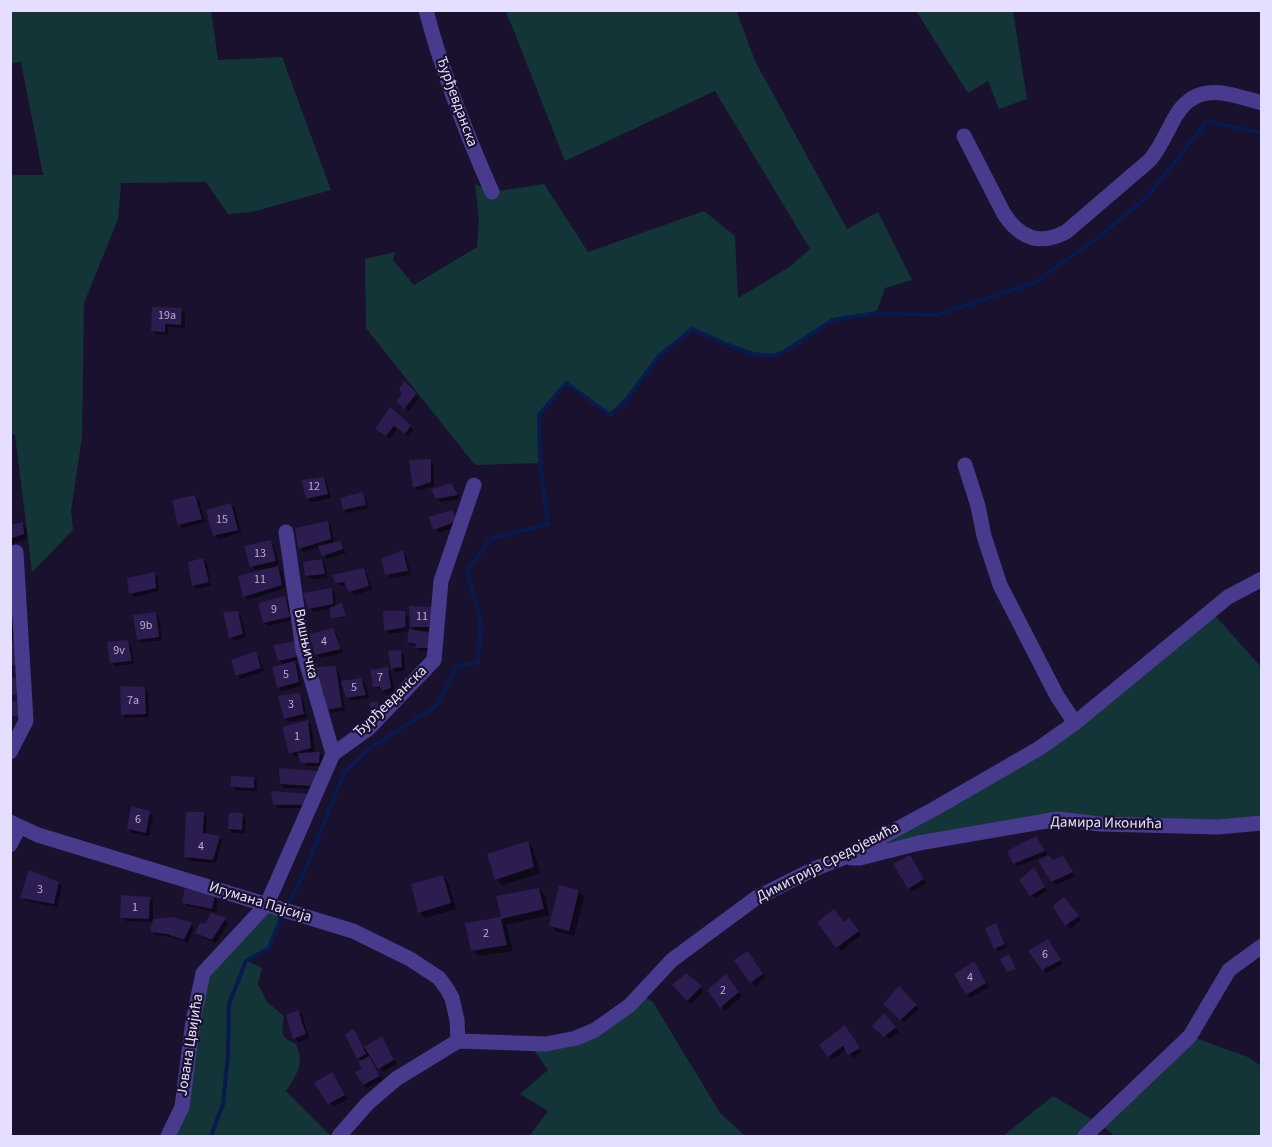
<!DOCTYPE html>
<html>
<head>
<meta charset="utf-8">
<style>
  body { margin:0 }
  #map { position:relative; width:1272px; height:1147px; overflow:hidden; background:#19112e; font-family:"Source Sans 3",sans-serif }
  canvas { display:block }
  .frame { position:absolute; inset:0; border:12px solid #e6deff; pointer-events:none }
</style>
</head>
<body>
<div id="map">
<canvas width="1272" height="1147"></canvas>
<div class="frame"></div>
</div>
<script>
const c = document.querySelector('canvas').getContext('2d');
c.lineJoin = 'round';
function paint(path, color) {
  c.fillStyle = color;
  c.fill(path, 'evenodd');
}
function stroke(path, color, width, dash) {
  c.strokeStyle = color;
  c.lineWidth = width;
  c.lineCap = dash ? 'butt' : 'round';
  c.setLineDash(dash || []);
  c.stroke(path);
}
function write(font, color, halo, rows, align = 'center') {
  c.font = font + ' "Source Sans 3",sans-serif';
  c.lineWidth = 4.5;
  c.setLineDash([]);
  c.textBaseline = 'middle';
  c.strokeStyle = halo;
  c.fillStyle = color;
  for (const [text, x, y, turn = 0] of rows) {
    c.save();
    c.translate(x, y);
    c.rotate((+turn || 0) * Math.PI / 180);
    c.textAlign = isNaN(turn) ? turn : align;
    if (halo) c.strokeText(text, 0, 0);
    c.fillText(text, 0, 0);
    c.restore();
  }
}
const green = new Path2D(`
  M211 10 218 60 282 57 331 190 252 212 228 214 206 182 121 183 118 219 84 303 82 437 71 511 73 530 32 572 15 435 11 434 10 178 14 175H43L21 62 11 63V11Z
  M736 10 755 61 847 229 878 212 912 280 885 288 876 313C863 316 843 315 831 322 812 331 795 351 775 356 754 360 711 338 692 329L659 356 626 400 610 415 566 383 539 415 540 463 475 465 366 328 365 259 395 252 393 260 414 285 477 247 479 219 475 184 492 192 544 184 588 252 704 211 735 236 738 298 788 268 810 249 715 91 565 161 506 11Z
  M916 11H1013L1027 99 999 109 988 81 968 93Z
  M1211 611 1261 667V823L1058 819 860 858 1075 723Z
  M267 904 284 910 269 948 247 961 262 968 258 984 267 1002 284 1016C282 1032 279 1037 296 1044 305 1064 297 1074 286 1091L331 1136H168L203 973Z
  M640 994 653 1002 720 1113 745 1136H529L548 1111 520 1094 548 1070 530 1044 577 1038Z
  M1190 1036 1248 1057 1261 1066V1136H1115L1100 1124 1085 1136H1003L1053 1096 1100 1124Z`);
const shadow = new Path2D(`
  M182 310 185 313V328L168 327V335L156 334 152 330Z
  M405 384 419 398 409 411 398 401 404 394Z
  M391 409 414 430 409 436 398 428 390 439 381 432Z
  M430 460 434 464V486L418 491 414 487Z
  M324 478 327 482 331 498 311 502 307 498Z
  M454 488 460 499 441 502 437 499Z
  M363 494 366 498 369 508 348 513 344 510Z
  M195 496 199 500 205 522 183 528 180 525Z
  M231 504 235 508 241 533 218 539 215 535Z
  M452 512 460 525 439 533 435 529Z
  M327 522 331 526 334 544 340 543 346 553 327 559 320 547 303 552 300 548Z
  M22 524 26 527 27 538 13 544 10 541V526Z
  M270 541 274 545 279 565H276L282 571 285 588 248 600 245 597 240 577 267 570 266 568 255 570 251 566Z
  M402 552 406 555 411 575 391 578 387 574Z
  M203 559 207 563 211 586 197 589 193 586Z
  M322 560 325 564 328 578 310 579 307 576Z
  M364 570 367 574 372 590 354 595 347 585 340 586 336 582Z
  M155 574 158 577 159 591 134 597 130 593Z
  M331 590 335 594 336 607H343L346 617 334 619 330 609 313 612 310 608Z
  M284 598 288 602 292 620 268 626 264 622Z
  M411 607 436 631H417V632L411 627Z
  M237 612 241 616 246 637 234 641 231 637Z
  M404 613 408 617 409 631 389 634 386 630Z
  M156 614 159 617 162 640 142 643 138 640Z
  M10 618 15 622 16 637H10Z
  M332 630 336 633 343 653 320 658 316 654Z
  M410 631 431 651H420L417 646 412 645 409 641Z
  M128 642 131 646 134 664 115 666 112 662Z
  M275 646 303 659 294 661 298 666 302 686 282 691 278 687 284 665 279 660Z
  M400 651 404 655 405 670 396 672 392 669Z
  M255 653 259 657 264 671 241 679 237 675Z
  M336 667 339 671 345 710 332 713 328 709 326 697 321 693Z
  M387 669 391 672 394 692 387 694 374 686Z
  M361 680 365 683 369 698 351 701 348 697Z
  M145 689 148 692 149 717 126 718 123 714Z
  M299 695 303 699 307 718 289 722 286 719 280 698Z
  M307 721 311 725 315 754 320 753 323 757 322 766H306L300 755 295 757 291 753Z
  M316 772 320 776 316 789 285 788 281 784Z
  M253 778 257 782V791L236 790 232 786Z
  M309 795 310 808H278L274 804Z
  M149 812 153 816 149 836 132 833 129 829Z
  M203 814 207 817 206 835 219 837 222 841 216 863 190 861 186 857Z
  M242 815 246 819 245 833H233L229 829Z
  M1039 841 1047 855 1018 866 1014 863Z
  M527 843 533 849 540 873 502 885 496 879Z
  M909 857 927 883 913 891 909 888Z
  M1066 861 1075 876 1056 885 1052 881Z
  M1034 869 1047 891 1035 898 1032 895Z
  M443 876 448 882 456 909 425 918 419 912Z
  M59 883 62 887 57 907 26 901 22 897Z
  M539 889 545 895 549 915 506 925 513 951 479 956 473 950 500 918 503 921 498 897Z
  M578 891 584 897 574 936 557 932 551 926Z
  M214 897 218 901 216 912 188 906 184 902Z
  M150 899 153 902V920L173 919 191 924 194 928 188 943 172 937 155 935 152 932 154 922 126 921 122 917Z
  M1068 903 1081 920 1070 929 1055 906Z
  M225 920 228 923 216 943 200 936 196 933 205 926Z
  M819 922 853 924 861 935 841 951Z
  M995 925 999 929 1008 947 999 951 995 948Z
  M1051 945 1063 964 1047 973 1043 969Z
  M748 953 765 978 755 986 736 961Z
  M974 963 989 987 970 998 967 994Z
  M686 975 704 991 691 1004 674 985Z
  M726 976 742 996 725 1011 709 990Z
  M899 989 919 1009 904 1022 885 1004Z
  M298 1012 302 1015 309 1038 298 1042 295 1038 288 1016Z
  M884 1016 899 1032 889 1039 874 1026Z
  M848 1030 862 1052 853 1058 847 1049 833 1059 829 1056Z
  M353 1031 364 1049 382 1038 397 1064 383 1072 375 1062 373 1063 383 1080 367 1088 364 1085V1069L362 1061 359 1058Z
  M335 1078 348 1099 333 1107 316 1083Z`);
const stream = new Path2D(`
  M286 907 302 878 344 773 370 748 436 706 457 666 478 663 481 623 467 571 490 539 548 524 540 463 539 415 566 383 610 415 626 400 659 356 692 329 728 345 753 354 774 356 787 350 833 320 876 313 937 315 1036 282 1105 232 1149 195 1207 121 1262 133
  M211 1136 223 1104 228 1055 229 1004 246 961 269 948 283 913`);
const building = new Path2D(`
  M152 307 182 308 181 325 165 324V332L151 331Z
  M404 381 417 393 404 409 396 401 402 394 399 389Z
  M390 407 411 425 405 434 394 426 386 436 375 429Z
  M431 459V482L413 488 409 460Z
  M324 477 328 494 306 499 301 480Z
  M451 483 458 495 436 499 431 489Z
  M363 492 366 505 343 510 340 498Z
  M195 495 202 519 178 525 172 500Z
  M231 503 238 530 213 536 206 510Z
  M452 510 457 521 434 530 428 517Z
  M328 521 331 539 298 549 295 528Z
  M23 522 24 534 10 539V525Z
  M271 540 276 561 250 567 244 546Z
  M340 541 343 549 322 556 318 546Z
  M403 550 408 571 385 575 381 559Z
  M203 558 209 582 192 586 188 562Z
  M322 559 325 574 305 576 303 562Z
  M278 566 282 585 243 597 238 576Z
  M364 568 369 586 349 592 344 582 335 583 332 575Z
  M155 572 156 588 129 594 127 578Z
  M332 588 333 604 308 609 303 593Z
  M285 596 290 617 263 623 258 603Z
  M342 603 346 616 331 619 329 608Z
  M409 606 435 607 433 627H410Z
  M238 611 243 634 229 638 223 612Z
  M383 611H405L406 627 384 631Z
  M156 612 159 637 137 640 133 615Z
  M333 628 341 649 315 655 309 634Z
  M409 629 431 633 428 648H415L416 644 407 642Z
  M128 640 132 661 110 663 107 642Z
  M15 641 16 665H10V642Z
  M296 641 300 656 278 661 273 645Z
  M401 650 402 667 391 669 388 651Z
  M256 651 261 668 236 676 231 660Z
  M295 661 299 682 277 688 272 667Z
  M336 666 342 707 326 710 324 693 319 694 315 667Z
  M388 667 391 688 382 691 380 687H373L370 670Z
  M10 677 21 679 18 696 10 694Z
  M361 678 366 695 346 698 341 681Z
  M120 686 145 687 146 714 121 715Z
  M300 693 304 714 284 719 278 696Z
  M10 700 22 702 18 717 10 715Z
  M377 701 380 713 373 716 369 703Z
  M308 720 311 748 289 754 282 727Z
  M320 752 319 763H301L297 753Z
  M279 768 317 771 312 786 280 784Z
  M231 776 254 777V788L230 787Z
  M271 791 310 794 306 805H273Z
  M131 806 150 811 146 833 127 829Z
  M186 812H204L203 833 220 836 213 860 184 857Z
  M229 813H243L242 830 228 829Z
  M1036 836 1045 851 1013 864 1007 851Z
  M528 841 534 867 495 880 487 854Z
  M910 855 924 879 908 889 893 864Z
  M1048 855 1054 860 1063 855 1073 872 1051 882 1038 861Z
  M1034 867 1045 887 1030 896 1019 880Z
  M29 870 59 882 54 904 20 898Z
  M443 875 451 903 418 913 411 884Z
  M559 885 579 890 569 931 549 926Z
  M185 888 215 895 212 909 182 903Z
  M539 888 544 909 501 919 507 945 471 951 465 923 501 917 496 896Z
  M121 895 150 897 149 919 120 918Z
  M1064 897 1079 916 1065 926 1053 906Z
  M834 909 844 922 849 918 859 931 836 948 817 922Z
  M211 913 226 918 212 940 195 933 200 923 205 924Z
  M173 917 192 923 184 940 167 934 150 932 153 919Z
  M996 923 1005 944 994 949 985 928Z
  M1048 939 1061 960 1042 970 1028 951Z
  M748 951 763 974 750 983 734 960Z
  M1009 954 1016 969 1007 972 1000 959Z
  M974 961 986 983 966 995 954 974Z
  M686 973 702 986 687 1001 672 985Z
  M726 974 739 992 720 1008 707 990Z
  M899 986 917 1005 900 1020 883 1004Z
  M298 1010 306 1034 293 1039 286 1015Z
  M884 1013 896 1027 884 1037 872 1026Z
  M845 1025 860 1048 848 1055 843 1046 828 1057 819 1045Z
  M354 1029 366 1054 357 1059 345 1034Z
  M382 1036 394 1060 378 1069 364 1047Z
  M369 1056 380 1076 363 1085 355 1072 362 1068 358 1062Z
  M332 1072 345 1095 328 1104 314 1083Z`);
const minor = new Path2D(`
  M426 10C442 73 466 133 492 192
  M964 136 1004 214C1020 238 1039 246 1066 232L1150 160C1161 147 1166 133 1174 119 1195 80 1227 93 1262 103
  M965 465 978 506 984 536 1000 585 1057 696 1075 723
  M286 532 303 650 333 754
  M10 752 26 721 16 552
  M10 822 38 835 353 931 410 959 439 978 447 989 452 998 457 1020 458 1041
  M10 845 19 827
  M851 858H860L919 843 1058 819 1100 824 1218 827 1262 823
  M458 1041 546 1044 576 1038 595 1030 630 1005 672 960 756 898 814 869 845 857 934 809 1038 749 1075 723 1228 597 1262 579
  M168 1136 182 1107 193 1021 203 973 267 904 333 754 368 729 434 660 441 581 474 485
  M339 1136 367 1104 396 1079 458 1041
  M1085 1136 1190 1036 1229 970 1262 946`);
const numberNames = [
  ["19a",167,316],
  ["12",314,487],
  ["15",222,520],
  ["13",260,554],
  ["11",260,580],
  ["9",274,610],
  ["11",422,617],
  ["9b",146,626],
  ["4",324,642],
  ["9v",119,651],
  ["5",286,675],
  ["7",380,678],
  ["5",354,688],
  ["7a",133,701],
  ["3",291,705],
  ["1",297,737],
  ["6",138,820],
  ["4",201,847],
  ["3",40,890],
  ["1",135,908],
  ["2",486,934],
  ["6",1045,955],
  ["4",970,978],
  ["2",723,991]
];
const streetNames = [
  ["Ђурђевданска",456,102,70],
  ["Вишњичка",305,644,78],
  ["Ђурђевданска",391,702,-44],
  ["Дамира Иконића",1106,824,1],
  ["Димитрија Средојевића",828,863,-27],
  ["Игумана Пајсија",260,903,17],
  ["Јована Цвијића",191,1045,-81]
];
paint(green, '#143538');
paint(shadow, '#0007');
stroke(stream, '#091a4f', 4);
paint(building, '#2d1c50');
stroke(minor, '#483b8e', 15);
write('12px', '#b8aed3', null, numberNames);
write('15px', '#e6deff', '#19112e', streetNames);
</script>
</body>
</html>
